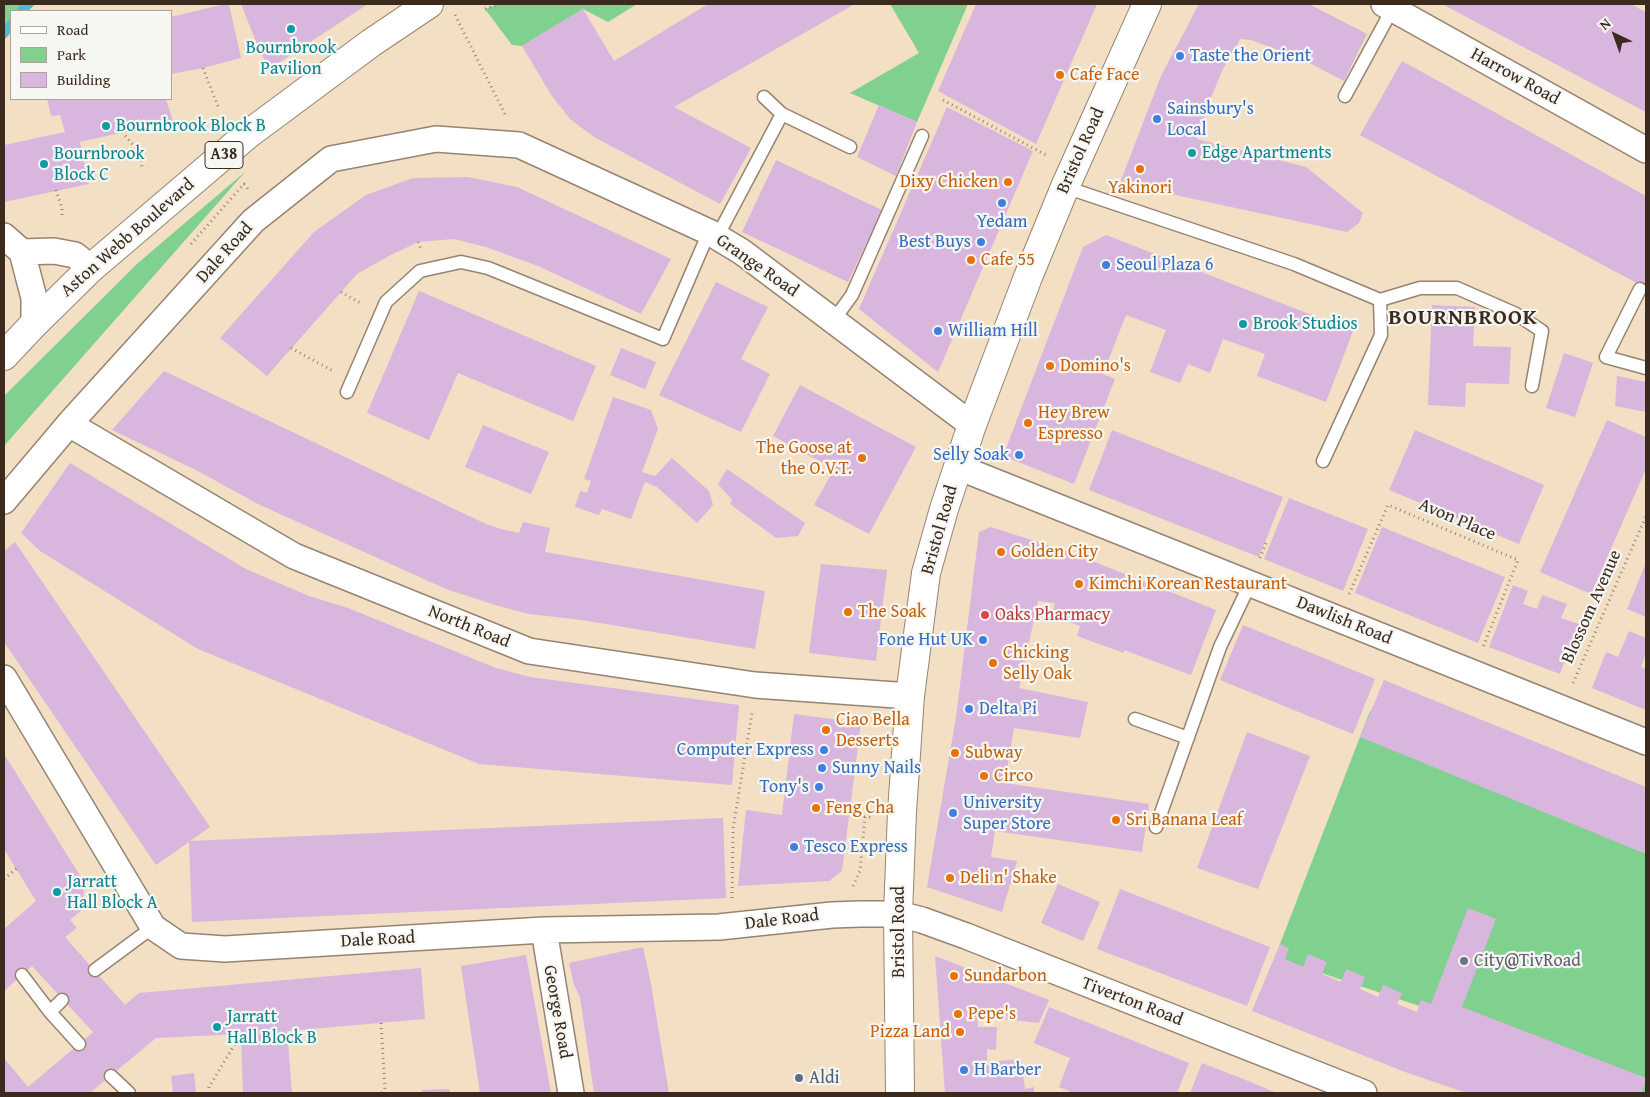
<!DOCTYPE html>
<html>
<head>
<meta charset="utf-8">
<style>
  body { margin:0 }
  #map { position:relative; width:1650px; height:1097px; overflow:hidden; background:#f2dfc4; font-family:"Gentium Book Plus",serif }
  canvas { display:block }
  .frame { position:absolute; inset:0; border:5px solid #3b2a1e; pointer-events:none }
  .legend { position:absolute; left:10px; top:10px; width:162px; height:90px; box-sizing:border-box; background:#f6f6f2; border:1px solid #aba49d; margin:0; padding:6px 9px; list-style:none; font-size:15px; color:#3b2a1e }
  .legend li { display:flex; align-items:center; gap:10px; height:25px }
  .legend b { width:25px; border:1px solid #aba49d }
  .north { position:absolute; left:1590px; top:10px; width:50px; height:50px; -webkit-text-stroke:4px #f6f6f2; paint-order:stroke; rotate:318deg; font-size:14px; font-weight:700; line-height:20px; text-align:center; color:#3b2a1e }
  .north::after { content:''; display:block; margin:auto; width:18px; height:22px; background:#3b2a1e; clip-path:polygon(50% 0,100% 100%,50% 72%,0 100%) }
</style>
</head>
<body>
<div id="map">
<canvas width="1650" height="1097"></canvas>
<div class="frame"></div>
<ul class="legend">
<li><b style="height:6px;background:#fff"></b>Road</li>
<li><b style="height:14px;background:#80d090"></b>Park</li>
<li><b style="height:14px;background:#d8b6dd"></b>Building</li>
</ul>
<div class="north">N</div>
</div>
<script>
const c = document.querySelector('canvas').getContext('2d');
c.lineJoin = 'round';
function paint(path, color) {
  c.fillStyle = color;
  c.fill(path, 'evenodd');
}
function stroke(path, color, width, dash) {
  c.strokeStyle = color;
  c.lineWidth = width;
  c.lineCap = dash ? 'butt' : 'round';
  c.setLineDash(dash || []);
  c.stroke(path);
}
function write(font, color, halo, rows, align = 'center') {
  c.font = font + ' "Gentium Book Plus",serif';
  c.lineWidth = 4.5;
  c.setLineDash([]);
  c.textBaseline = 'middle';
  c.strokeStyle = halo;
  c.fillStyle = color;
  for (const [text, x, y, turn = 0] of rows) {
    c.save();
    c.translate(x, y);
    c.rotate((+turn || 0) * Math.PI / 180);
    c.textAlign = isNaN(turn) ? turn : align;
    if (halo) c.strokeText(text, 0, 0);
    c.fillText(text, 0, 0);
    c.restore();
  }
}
const green = new Path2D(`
  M4 4H36L26 11H11V30L4 40Z
  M499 4H637L608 22 583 9 522 46 512 45 485 9Z
  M890 4H968L917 122 850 93 919 53Z
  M246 171 4 446V396L138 263Z
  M1370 711 1646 844V1093H1641L1645 1082 1277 958 1280 944Z`);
const stream = new Path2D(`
  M21 11 29 4
  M4 34 11 24`);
const building = new Path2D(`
  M225 4H229L241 58 203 68 171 74V17Z
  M241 4H368L271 68 261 54Z
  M708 4H855L674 107 751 148 720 204 594 137 570 119 552 96 522 46 583 9 614 61Z
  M976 4H1097L1036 144 938 91Z
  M1199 4H1309L1367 34 1344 81 1300 58 1251 40 1240 39 1223 69 1210 100 1197 139 1306 167 1363 213 1359 223 1347 232 1120 183 1161 76Z
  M1442 4H1631L1638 8 1646 12V112Z
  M1402 61 1646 196V288L1360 135Z
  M47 99H166L173 121 80 142 89 184 4 202V145L65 132 60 115 51 116Z
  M879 105 917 122 896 176 857 157Z
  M947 107 1033 151 938 372 859 309Z
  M776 160 882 210 848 282 742 232Z
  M468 177 517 187 671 259 641 314 538 266 486 247 454 239 418 242 387 257 357 274 267 376 220 338 314 232 366 195 413 178Z
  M1106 235 1353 331 1326 402 1257 376 1265 354 1223 339 1210 373 1188 364 1180 383 1150 372 1166 330 1126 315 1103 374 1115 379 1074 484 1003 456 1083 247Z
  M716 282 768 307 741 359 770 374 741 432 659 395Z
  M419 291 596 366 573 421 458 373 429 440 367 413Z
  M1432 305 1475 307 1473 346 1511 347 1509 384 1466 383 1465 407 1428 405Z
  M621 348 656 362 645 389 610 375Z
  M1564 353 1593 363 1575 417 1546 408Z
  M164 371 486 524 501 529 519 533 523 522 550 528 545 552 765 591 755 649 582 620 529 614 495 605 446 589 258 504 196 470 112 430Z
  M1617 376 1646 382V412L1615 406Z
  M800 385 916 447 869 534 814 505 834 469 773 436Z
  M613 397 651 410 658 429 642 472 655 476 672 458 709 491 713 505 697 523 657 487 645 482 631 519 602 509 599 515 575 507 580 491 587 493 591 481 584 479Z
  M1607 420 1646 437V469L1591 594 1540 572Z
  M483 425 549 452 531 494 465 467Z
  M1112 430 1283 497 1259 557 1089 490Z
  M1415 430 1544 485 1519 544 1389 490Z
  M70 463 246 569 309 596 348 608 496 668 530 677 739 705 732 785 479 764 198 649 40 551 21 533Z
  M727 469 805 523 798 536 776 538 730 504 732 500 718 484Z
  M1289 498 1368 529 1343 591 1264 559Z
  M991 527 1072 553 1216 610 1191 675 1124 650V653L1077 636 1080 626 1052 616 1055 603 1038 601 1019 688 1088 702 1080 738 1014 728 1005 783 1149 804 1142 852 995 831 991 857 1017 861 1002 912 927 887 956 717 979 532Z
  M1382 527 1505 577 1478 643 1355 593Z
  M15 542 210 827 190 841 723 818 726 898 192 922 189 842 156 865 4 642V551Z
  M1646 563V617L1627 609Z
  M821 564 887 570 876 661 809 653Z
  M1513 585 1528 591 1523 604 1537 609 1542 595 1567 604 1561 618 1579 624 1560 674 1489 647Z
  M1243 625 1375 679 1353 734 1220 680Z
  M1629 631 1646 638V653L1641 667 1646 669V710L1592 688 1606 652 1618 657Z
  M1384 680 1646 787V854L1360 737Z
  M794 714 861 723 842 871 829 881 738 886 746 810 782 815Z
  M1247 732 1310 756 1258 889 1197 868Z
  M4 754 84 882 83 909 70 920 77 928 65 937 125 1005 139 993 421 968 425 1019 287 1031 292 1093H243L241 1034 156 1038 90 1093H4V1058L28 1087 93 1032 32 966 4 991V929L36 901 4 849Z
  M1058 884 1100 902 1083 941 1041 923Z
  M1120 889 1270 947 1247 1006 1097 949Z
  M1468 908 1496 919 1462 1007 1646 1078 1641 1093H1467L1405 1072 1252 1011 1280 944 1289 948 1285 959 1303 967 1308 954 1327 962 1322 974 1341 982 1346 969 1365 977 1360 989 1378 997 1383 985 1402 993 1397 1004 1417 1012 1421 1000 1431 1004Z
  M643 947 651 984 669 1093H594L580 997 574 985 569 963Z
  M526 955 551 1093H480L461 966Z
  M935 956 1049 1000 1039 1023 977 1016 978 1027H997L996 1050 987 1049V1062L1021 1059 1025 1089 1034 1087V1093H945Z
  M1049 1007 1189 1063 1177 1093H1074L1059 1087 1070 1058 1034 1043Z
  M1202 1063 1243 1079 1277 1093H1190Z
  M194 1073 196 1093H173L171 1076Z
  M449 1089 450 1093H422V1090Z`);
const path = new Path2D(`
  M485 9 499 4
  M455 15 506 116
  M203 68 219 109
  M943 100 1048 156
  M122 132 140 153 142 167
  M56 190 62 208V219
  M418 242 421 249
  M191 244 244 184 248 189
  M341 292 362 304
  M291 348 333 371
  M1260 558 1266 543
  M1349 594 1388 505 1518 560 1483 647
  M1573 683 1646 516
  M4 879 17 868
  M853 886 860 871 865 817H874
  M732 898 733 829 752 713
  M381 1023 385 1089 382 1093
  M208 1093 209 1087 241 1034`);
const lane = new Path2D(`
  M1345 96 1394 6
  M782 114 850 147
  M1065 187 1294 264 1380 300 1420 288H1457L1516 314 1542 331 1532 386
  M717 237 782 114 764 97
  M1640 289 1606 357 1646 368
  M833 321 852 295 922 136
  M347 392 386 302 420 271 461 262 488 268 663 339 709 232
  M1323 461 1381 335 1380 300
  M1135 719 1188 738
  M1156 827 1220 647 1250 584
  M95 970 153 927
  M22 975 50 1012 62 1000
  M50 1012 79 1044
  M111 1076 129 1093`);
const street = new Path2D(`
  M1384 4 1646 150
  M4 236 22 252
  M34 324V298L22 252 54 251 75 255 91 268
  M69 424 294 556 529 651 755 685 910 696
  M958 467 1646 742
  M4 501 69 424 253 221 331 159 436 139 519 145 709 232 742 252 972 425
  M4 678 153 927 181 946 225 949 544 930 719 927 832 915 860 914H898L922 920 966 936 1364 1093
  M544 930 571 1093`);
const secondary = new Path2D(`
  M900 1093 898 914 902 812 910 696 926 573 944 509 972 425 1028 277 1065 187 1147 4`);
const highway = new Path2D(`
  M4 356 34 324 91 268 247 135 371 43 429 4`);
const markers = [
  [291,29,5,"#0f9aa8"],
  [1180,56,5,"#3f7fe0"],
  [1060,75,5,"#e8710a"],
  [1157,119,5,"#3f7fe0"],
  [106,126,5,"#0f9aa8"],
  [1192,153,5,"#0f9aa8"],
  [44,164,5,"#0f9aa8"],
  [1140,169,5,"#e8710a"],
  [1008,182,5,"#e8710a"],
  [1002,203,5,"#3f7fe0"],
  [981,242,5,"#3f7fe0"],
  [971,260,5,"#e8710a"],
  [1106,265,5,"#3f7fe0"],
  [1243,324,5,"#0f9aa8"],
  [938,331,5,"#3f7fe0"],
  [1050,366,5,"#e8710a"],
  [1028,423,5,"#e8710a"],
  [1019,455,5,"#3f7fe0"],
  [862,458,5,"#e8710a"],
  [1001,552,5,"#e8710a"],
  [1079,584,5,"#e8710a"],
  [848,612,5,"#e8710a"],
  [985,615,5,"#e0444e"],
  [983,640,5,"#3f7fe0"],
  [993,663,5,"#e8710a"],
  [969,709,5,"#3f7fe0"],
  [826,730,5,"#e8710a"],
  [824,750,5,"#3f7fe0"],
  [955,753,5,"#e8710a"],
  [822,768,5,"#3f7fe0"],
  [984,776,5,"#e8710a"],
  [819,787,5,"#3f7fe0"],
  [816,808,5,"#e8710a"],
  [953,813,5,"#3f7fe0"],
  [1116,820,5,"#e8710a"],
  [794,847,5,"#3f7fe0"],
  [950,878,5,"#e8710a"],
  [57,892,5,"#0f9aa8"],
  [1464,961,5,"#6b7280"],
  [954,976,5,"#e8710a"],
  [958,1014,5,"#e8710a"],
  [217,1027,5,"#0f9aa8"],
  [960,1032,5,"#e8710a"],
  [964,1070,5,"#3f7fe0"],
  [799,1078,5,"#5c6f8a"]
];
const shields = [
  [224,155,38]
];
const shieldNames = [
  ["A38",224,155]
];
const cultureNames = [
  ["Bournbrook",291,48,"center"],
  ["Pavilion",291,69,"center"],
  ["Bournbrook Block B",116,126],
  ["Edge Apartments",1202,153],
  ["Bournbrook",54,154],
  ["Block C",54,175],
  ["Brook Studios",1253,324],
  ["Jarratt",67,882],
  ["Hall Block A",67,903],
  ["Jarratt",227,1017],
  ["Hall Block B",227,1038]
];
const shopNames = [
  ["Taste the Orient",1190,56],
  ["Sainsbury's",1167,109],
  ["Local",1167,130],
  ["Yedam",1002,222,"center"],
  ["Best Buys",971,242,"right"],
  ["Seoul Plaza 6",1116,265],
  ["William Hill",948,331],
  ["Selly Soak",1009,455,"right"],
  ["Fone Hut UK",973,640,"right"],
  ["Delta Pi",979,709],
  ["Computer Express",814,750,"right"],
  ["Sunny Nails",832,768],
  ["Tony's",809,787,"right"],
  ["University",963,803],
  ["Super Store",963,824],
  ["Tesco Express",804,847],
  ["H Barber",974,1070]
];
const foodNames = [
  ["Cafe Face",1070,75],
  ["Dixy Chicken",998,182,"right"],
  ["Yakinori",1140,188,"center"],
  ["Cafe 55",981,260],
  ["Domino's",1060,366],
  ["Hey Brew",1038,413],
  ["Espresso",1038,434],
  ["The Goose at",852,448,"right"],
  ["the O.V.T.",852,469,"right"],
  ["Golden City",1011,552],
  ["Kimchi Korean Restaurant",1089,584],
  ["The Soak",858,612],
  ["Chicking",1003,653],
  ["Selly Oak",1003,674],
  ["Ciao Bella",836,720],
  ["Desserts",836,741],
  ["Subway",965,753],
  ["Circo",994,776],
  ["Feng Cha",826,808],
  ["Sri Banana Leaf",1126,820],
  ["Deli n' Shake",960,878],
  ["Sundarbon",964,976],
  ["Pepe's",968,1014],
  ["Pizza Land",950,1032,"right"]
];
const streetNames = [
  ["Harrow Road",1515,77,29],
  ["Bristol Road",1081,151,-66],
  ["Aston Webb Boulevard",128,238,-41],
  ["Dale Road",225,253,-48],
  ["Grange Road",757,266,35],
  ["Avon Place",1457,520,23],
  ["Bristol Road",940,530,-74],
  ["Blossom Avenue",1592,607,-66],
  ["Dawlish Road",1344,621,22],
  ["North Road",469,627,22],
  ["Dale Road",782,920,-7],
  ["Bristol Road",899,932,-90],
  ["Dale Road",378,940,-3],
  ["Tiverton Road",1132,1002,21],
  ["George Road",557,1012,80]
];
const healthNames = [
  ["Oaks Pharmacy",995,615]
];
const worshipNames = [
  ["City@TivRoad",1474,961]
];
const serviceNames = [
  ["Aldi",809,1078]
];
const districtNames = [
  ["BOURNBROOK",1463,318]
];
paint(green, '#80d090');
stroke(stream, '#53bad1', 9);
paint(building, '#d8b6dd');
stroke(lane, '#968471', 15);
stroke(street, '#968471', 28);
stroke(secondary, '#968471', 30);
stroke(highway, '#968471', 30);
stroke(path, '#968471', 3, [1, 4]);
stroke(lane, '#fff', 12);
stroke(street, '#fff', 25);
stroke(secondary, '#fff', 28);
stroke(highway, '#fff', 28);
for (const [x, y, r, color] of markers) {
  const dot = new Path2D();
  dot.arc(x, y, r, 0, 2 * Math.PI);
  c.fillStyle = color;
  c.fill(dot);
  stroke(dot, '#f6f6f2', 2);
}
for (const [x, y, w] of shields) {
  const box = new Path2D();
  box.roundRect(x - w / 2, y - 13.5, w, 27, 4);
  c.fillStyle = '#f6f6f2';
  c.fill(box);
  stroke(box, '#3b2a1e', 1);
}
write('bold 16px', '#3b2a1e', null, shieldNames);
write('18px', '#0d838f', '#f6f6f2', cultureNames, 'left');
write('18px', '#366cbe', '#f6f6f2', shopNames, 'left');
write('18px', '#c56008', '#f6f6f2', foodNames, 'left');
write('18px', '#3b2a1e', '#f6f6f2', streetNames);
write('18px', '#be3a42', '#f6f6f2', healthNames, 'left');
write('18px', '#5b616d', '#f6f6f2', worshipNames, 'left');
write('18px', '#4e5e75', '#f6f6f2', serviceNames, 'left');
c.letterSpacing = '1px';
write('bold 22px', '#3b2a1e', '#f6f6f2', districtNames);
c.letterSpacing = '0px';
</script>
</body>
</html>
